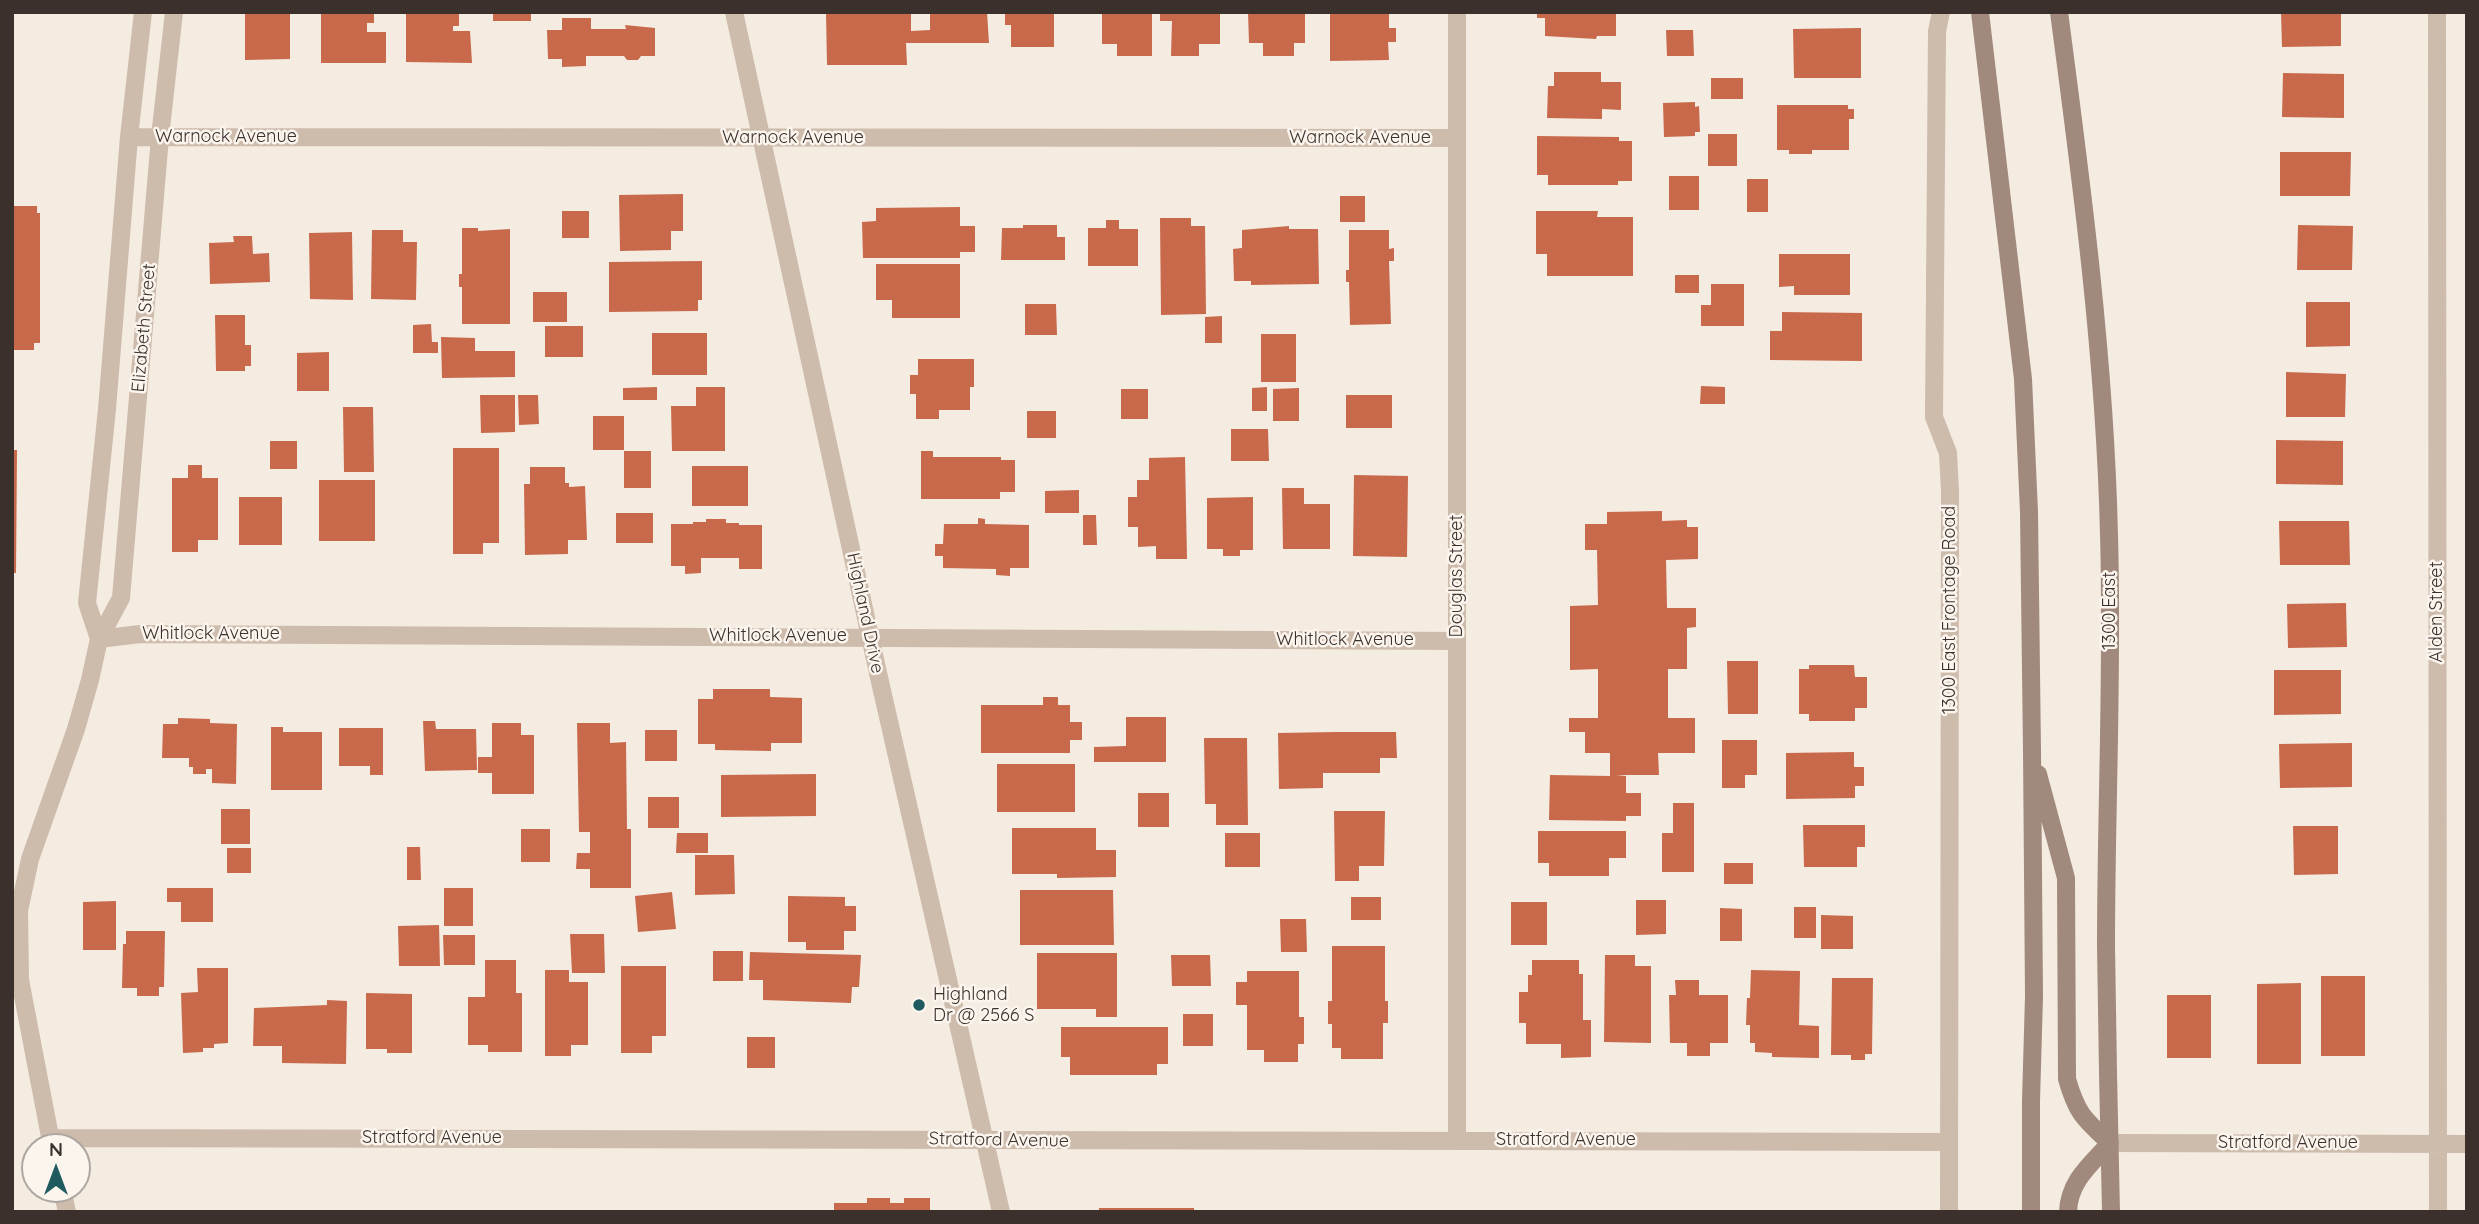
<!DOCTYPE html>
<html>
<head>
<meta charset="utf-8">
<style>
  body { margin:0 }
  #map { position:relative; width:2479px; height:1224px; overflow:hidden; background:#f4ebe1; font-family:Quicksand,sans-serif }
  canvas { display:block }
  .frame { position:absolute; inset:0; border:14px solid #3b302b; pointer-events:none }
  .north { position:absolute; left:21px; top:1133px; width:70px; height:70px; box-sizing:border-box; background:#fbf5ee; border:2px solid #aea6a0; border-radius:50%; rotate:0deg; font-size:19px; font-weight:700; line-height:28px; text-align:center; color:#3b302b }
  .north::after { content:''; display:block; margin:auto; width:24px; height:32px; background:#1f5a5e; clip-path:polygon(50% 0,100% 100%,50% 72%,0 100%) }
</style>
</head>
<body>
<div id="map">
<canvas width="2479" height="1224"></canvas>
<div class="frame"></div>
<div class="north">N</div>
</div>
<script>
const c = document.querySelector('canvas').getContext('2d');
c.lineJoin = 'round';
function paint(path, color) {
  c.fillStyle = color;
  c.fill(path, 'evenodd');
}
function stroke(path, color, width, dash) {
  c.strokeStyle = color;
  c.lineWidth = width;
  c.lineCap = dash ? 'butt' : 'round';
  c.setLineDash(dash || []);
  c.stroke(path);
}
function write(font, color, halo, rows, align = 'center') {
  c.font = font + ' Quicksand,sans-serif';
  c.lineWidth = 5;
  c.setLineDash([]);
  c.textBaseline = 'middle';
  c.strokeStyle = halo;
  c.fillStyle = color;
  for (const [text, x, y, turn = 0] of rows) {
    c.save();
    c.translate(x, y);
    c.rotate((+turn || 0) * Math.PI / 180);
    c.textAlign = isNaN(turn) ? turn : align;
    if (halo) c.strokeText(text, 0, 0);
    c.fillText(text, 0, 0);
    c.restore();
  }
}
const building = new Path2D(`
  M245 12H290V59L245 60Z
  M321 12H374V23H367V32H386V63H321Z
  M406 12H459V26H453V31H470L472 63 406 62Z
  M493 12H531V21H493Z
  M930 12H987L989 43H906L907 65H827L826 13H911V31L930 30Z
  M1005 12H1054V47H1011V25H1005Z
  M1102 12H1152V56H1117V44H1102Z
  M1160 12H1220V44H1199V56H1171L1172 21H1160Z
  M1248 12H1305V43H1294V56H1263V43H1249Z
  M1330 12H1389V28H1396V42H1388L1389 60 1330 61Z
  M1537 12H1616V36H1597L1596 39 1545 36V18H1537Z
  M2281 12H2341V46L2282 47Z
  M562 18H591V29H626L625 25 655 28V56H641L638 60H627L624 56H586V66L562 67V59H548L547 30H562Z
  M1861 28V78H1794L1793 29Z
  M1666 30H1693L1694 56H1667Z
  M1554 72H1601V82H1621V110L1602 109V119L1547 118 1548 86H1554Z
  M2283 73 2344 74V118L2282 117Z
  M1711 78H1743V99H1711Z
  M1695 102V107L1699 106 1700 132H1695V136L1664 137 1663 103Z
  M1777 105H1848V109H1854V119H1849V150H1812V154H1789V150H1777Z
  M1708 134H1737V166H1708Z
  M1537 136 1619 137V141H1632V181H1618V185H1548V175H1537Z
  M2280 152H2351L2350 196H2280Z
  M1669 176H1699V210H1669Z
  M1747 179H1768V212H1747Z
  M683 194V231H671V250L620 251 619 195Z
  M1340 196H1365V222H1340Z
  M12 206H37V213H40V343H34V350H12Z
  M960 207V226H975V252H960V258H863L862 222 876 221V208Z
  M562 211H589V238H562Z
  M1536 211H1598L1597 217H1633V276H1547V254H1536Z
  M1160 218H1191V226H1205L1206 314 1161 315Z
  M1106 220H1119V229H1138V266H1088V228H1106Z
  M1023 225H1057V237H1065V260H1001L1002 228H1023Z
  M2298 225 2353 226 2352 270H2297Z
  M1289 226V229H1318L1319 284 1251 285V281H1234L1233 249 1242 248V230Z
  M462 228H478V231L510 229V324H462V287H459V274H462Z
  M372 230H403V242H417L416 300 371 299Z
  M1349 230H1389V249L1394 248V261H1389L1391 324 1350 325 1349 282H1346V270H1349Z
  M352 232 353 300 310 299 309 233Z
  M233 236H252L253 254 269 253 270 282 210 284 209 243 234 242Z
  M1779 254H1850V295H1794V286L1779 287Z
  M702 261V300H698V311L609 312V262Z
  M876 264H960V318H892V300H876Z
  M1675 275H1699V293H1675Z
  M1711 284H1744V326H1701V305H1711Z
  M533 292H567V322H533Z
  M2306 302H2350V346L2306 347Z
  M1025 304H1056L1057 335H1025Z
  M1782 312 1862 313V361L1770 360V331H1782Z
  M215 315H245V345H251V366H245V371H216Z
  M1222 316V343H1205V317Z
  M431 324 432 342H438V353H413V325Z
  M545 326H583V357H545Z
  M652 333H707V375H652Z
  M1261 334H1296V382H1261Z
  M441 337 475 338V351H515V377L442 378Z
  M329 352V391H297V353Z
  M918 359H974V387H970V410H939V419H916V394H910V375H918Z
  M2286 372 2346 374 2345 417H2286Z
  M1701 386 1725 387V404H1700Z
  M657 387V400H623V388Z
  M696 387H725V451H672L671 406H696Z
  M1267 387V411H1252V388Z
  M1299 388V421H1273V389Z
  M1121 389H1148V419H1121Z
  M480 395H515V432L481 433Z
  M518 395H538L539 424 519 425Z
  M1346 395H1392V428H1346Z
  M343 407H373L374 472H344Z
  M1027 411H1056V438H1027Z
  M593 416H624V450H593Z
  M1231 429H1268L1269 461H1231Z
  M2276 440 2343 441V485L2276 484Z
  M270 441H297V469H270Z
  M453 448H499V543H483V554H453Z
  M12 450H17L16 573H12Z
  M624 451H651V488H624Z
  M921 451H933V457H1001V460H1015V492H1000V499H921Z
  M1185 457 1187 559H1156V546L1138 547V527H1128V497H1137V480H1149V458Z
  M188 465H202V478H218V540H198V552H172V478H188Z
  M692 466H748V506H692Z
  M530 467H565V483H569V487L585 486 587 540H568V554L525 555 524 484H530Z
  M1354 475 1408 476 1407 557 1353 556Z
  M319 480H375V541H319Z
  M1282 488H1304V504H1330V549H1283Z
  M1079 490V513H1045V491Z
  M239 497H282V545H239Z
  M1253 497V550H1240V556H1223V549H1207V498Z
  M1662 511V521L1687 520V527H1698V559L1666 560 1667 608H1696V627L1687 628V669H1668V718H1695V753H1658L1659 775H1616L1626 776V793H1641V816H1626V821L1549 820 1550 775 1610 776V753H1585V732H1569V718H1598V669L1570 670V606L1598 605 1597 550H1585V524H1607V512Z
  M616 513H653V543H616Z
  M1083 515H1096L1097 545H1083Z
  M978 518 985 519V524L1029 525V568H1010V576L996 575V569L943 568V556H935V544H943L944 524H978Z
  M706 519H726V523H739V525H762V569H739V558H701V573L685 574V566H671V524H693V522H706Z
  M2279 521H2349L2350 565H2280Z
  M2346 603 2347 647 2288 648 2287 604Z
  M1727 661H1758V714H1728Z
  M1809 665H1854L1855 677H1867V708H1855V721H1809V714H1799V669H1809Z
  M2274 670H2341V714L2274 715Z
  M713 689H770V697L802 698V743H771V751L715 750V744H698V699H713Z
  M1043 697H1058V705H1070V722H1082V740H1070V753H981V705H1043Z
  M1126 717H1166V762H1094V747L1126 746Z
  M178 718 210 719V723L237 724 236 784 212 783V769H206V774H193V767H189V758H162L163 724H178Z
  M423 721H435L436 729H476L477 770 425 771Z
  M492 723H521V735H534V794H492V773H478V757H492Z
  M577 723H610V743L626 742 627 829H631V888H590V869H576L577 853H590V832H579Z
  M271 727H283V732H322V790H271Z
  M339 728H383V775H370V766H339Z
  M645 730H677V761H645Z
  M1336 732H1396L1397 758H1380V773H1323V788L1279 789 1278 733Z
  M1204 738H1247L1248 825H1216V804H1205Z
  M1722 740H1757V775H1745V788H1722Z
  M2352 743V787L2280 788 2279 744Z
  M1854 752V767H1864V786H1855V798L1786 799V753Z
  M997 764H1075V812H997Z
  M816 774V816L721 817V775Z
  M1138 793H1169V827H1138Z
  M648 797H679V828H648Z
  M1673 803H1694V872H1662V833H1673Z
  M221 809H250V844H221Z
  M1334 811H1385L1384 866H1359V881H1335Z
  M1803 825H1865V847H1857V867H1804Z
  M2293 826H2338V874L2294 875Z
  M1012 828H1096V850H1116V877L1057 878V874H1012Z
  M521 829H550V862H521Z
  M1538 831H1626V858H1609V876H1549V863H1538Z
  M677 833H708V853H676Z
  M1225 833H1260V867H1225Z
  M407 847H420L421 880H407Z
  M227 848H251V873H227Z
  M695 855H734L735 894 695 895Z
  M1724 863H1753V884H1724Z
  M167 888H213V922H181V902H167Z
  M444 888H473V926H444Z
  M1020 890H1113L1114 945H1020Z
  M672 892 676 929 638 932 635 896Z
  M788 896 845 897V906H856V931H844V950H806V942H788Z
  M1351 897H1381V920H1351Z
  M1636 900H1666V934L1636 935Z
  M116 901V950H83V902Z
  M1511 902H1547V945H1511Z
  M1794 907H1816V938H1794Z
  M1720 908 1742 909V941H1720Z
  M1821 915 1853 916V949H1821Z
  M1280 919H1306L1307 952H1281Z
  M439 925 440 966H399L398 926Z
  M126 931H165L164 987H159V996H137V988H122L123 944H126Z
  M570 934H604L605 973H572Z
  M443 935H475V965H444Z
  M1332 946H1385V1001H1388V1023H1383V1059H1341V1048H1332V1024H1328V1001H1332Z
  M713 951H743V981H713Z
  M750 952 861 955 859 987H852L851 1003 763 1000V980H749Z
  M1037 953H1117V1017H1096V1009H1037Z
  M1171 955H1210L1211 986H1172Z
  M1605 955H1635V966H1651V1043L1604 1042Z
  M485 960H516V993H522V1052H488V1045H468V997H485Z
  M1532 960H1579V974H1583V1020H1591V1057L1561 1058V1044H1526V1023H1519V992H1528V975H1532Z
  M621 966H666V1036H652V1053H621Z
  M197 968H228V1043L214 1044V1048H203V1052L183 1053 181 993 198 992Z
  M545 970H569V982H588V1045H571V1056H545Z
  M1751 970 1800 971 1799 1025 1819 1026V1058L1772 1057V1053L1755 1052V1043H1750V1025H1746L1747 998H1750Z
  M1247 971H1299V1017H1304V1044H1298V1062H1264V1050H1247V1005H1236V982H1247Z
  M2321 976H2365V1056H2321Z
  M1832 978H1873L1872 1054H1865V1060H1851V1055H1831Z
  M1675 980H1699V995H1728V1043H1710V1056H1687V1043H1670L1669 995H1676Z
  M2301 983V1064H2257V984Z
  M366 993 412 994V1053H387V1049H366Z
  M2167 995H2211V1058H2167Z
  M327 1000 347 1001 346 1064 282 1063V1046H253L254 1008 327 1005Z
  M1183 1014H1213V1046H1183Z
  M1061 1027H1168V1064H1157V1075H1070V1057H1061Z
  M747 1037H775V1068H747Z
  M867 1198H890V1203H904V1198H930V1212H834V1203H867Z
  M1099 1208H1194V1212H1099Z`);
const minor = new Path2D(`
  M1457 12V1139
  M1941 12 1937 31 1934 417 1948 453 1950 491 1949 1212
  M2437 12 2438 1212
  M129 137 1457 138
  M99 639 140 634 1457 641
  M99 639 87 603 107 409 129 137 143 12
  M50 1138 1949 1142
  M2110 1143 2467 1144
  M52 1147 20 980 19 911 30 859 76 729 90 680 99 639 121 598 160 137 174 12
  M62 1189 67 1212`);
const tertiary = new Path2D(`
  M734 12 878 673 1001 1212`);
const secondary = new Path2D(`
  M1980 12 2023 379 2029 512 2032 751 2034 996 2031 1101V1212
  M2059 12C2082 186 2105 360 2109 535 2113 672 2106 809 2106 946 2107 1035 2109 1123 2111 1212
  M2038 774 2066 878 2067 1079C2077 1114 2084 1119 2110 1143 2091 1164 2069 1181 2068 1212`);
const markers = [
  [919,1005,7,"#1f5a5e"]
];
const streetNames = [
  ["Warnock Avenue",226,137],
  ["Warnock Avenue",793,138],
  ["Warnock Avenue",1360,138],
  ["Elizabeth Street",144,328,-85],
  ["Douglas Street",1457,576,-90],
  ["1300 East Frontage Road",1950,610,-90],
  ["1300 East",2110,611,-90],
  ["Alden Street",2437,612,-90],
  ["Highland Drive",865,613,78],
  ["Whitlock Avenue",211,634],
  ["Whitlock Avenue",778,636],
  ["Whitlock Avenue",1345,640],
  ["Stratford Avenue",432,1138],
  ["Stratford Avenue",999,1140,1],
  ["Stratford Avenue",1566,1140],
  ["Stratford Avenue",2288,1143]
];
const poiNames = [
  ["Highland",933,995],
  ["Dr @ 2566 S",933,1016]
];
paint(building, '#c8694b');
stroke(minor, '#cdbbac', 18);
stroke(tertiary, '#cdbbac', 18);
stroke(secondary, '#a18a7d', 18);
for (const [x, y, r, color] of markers) {
  const dot = new Path2D();
  dot.arc(x, y, r, 0, 2 * Math.PI);
  c.fillStyle = color;
  c.fill(dot);
  stroke(dot, '#fbf5ee', 2.5);
}
write('18px', '#3b302b', '#fbf5ee', streetNames);
write('18px', '#3b302b', '#fbf5ee', poiNames, 'left');
</script>
</body>
</html>
